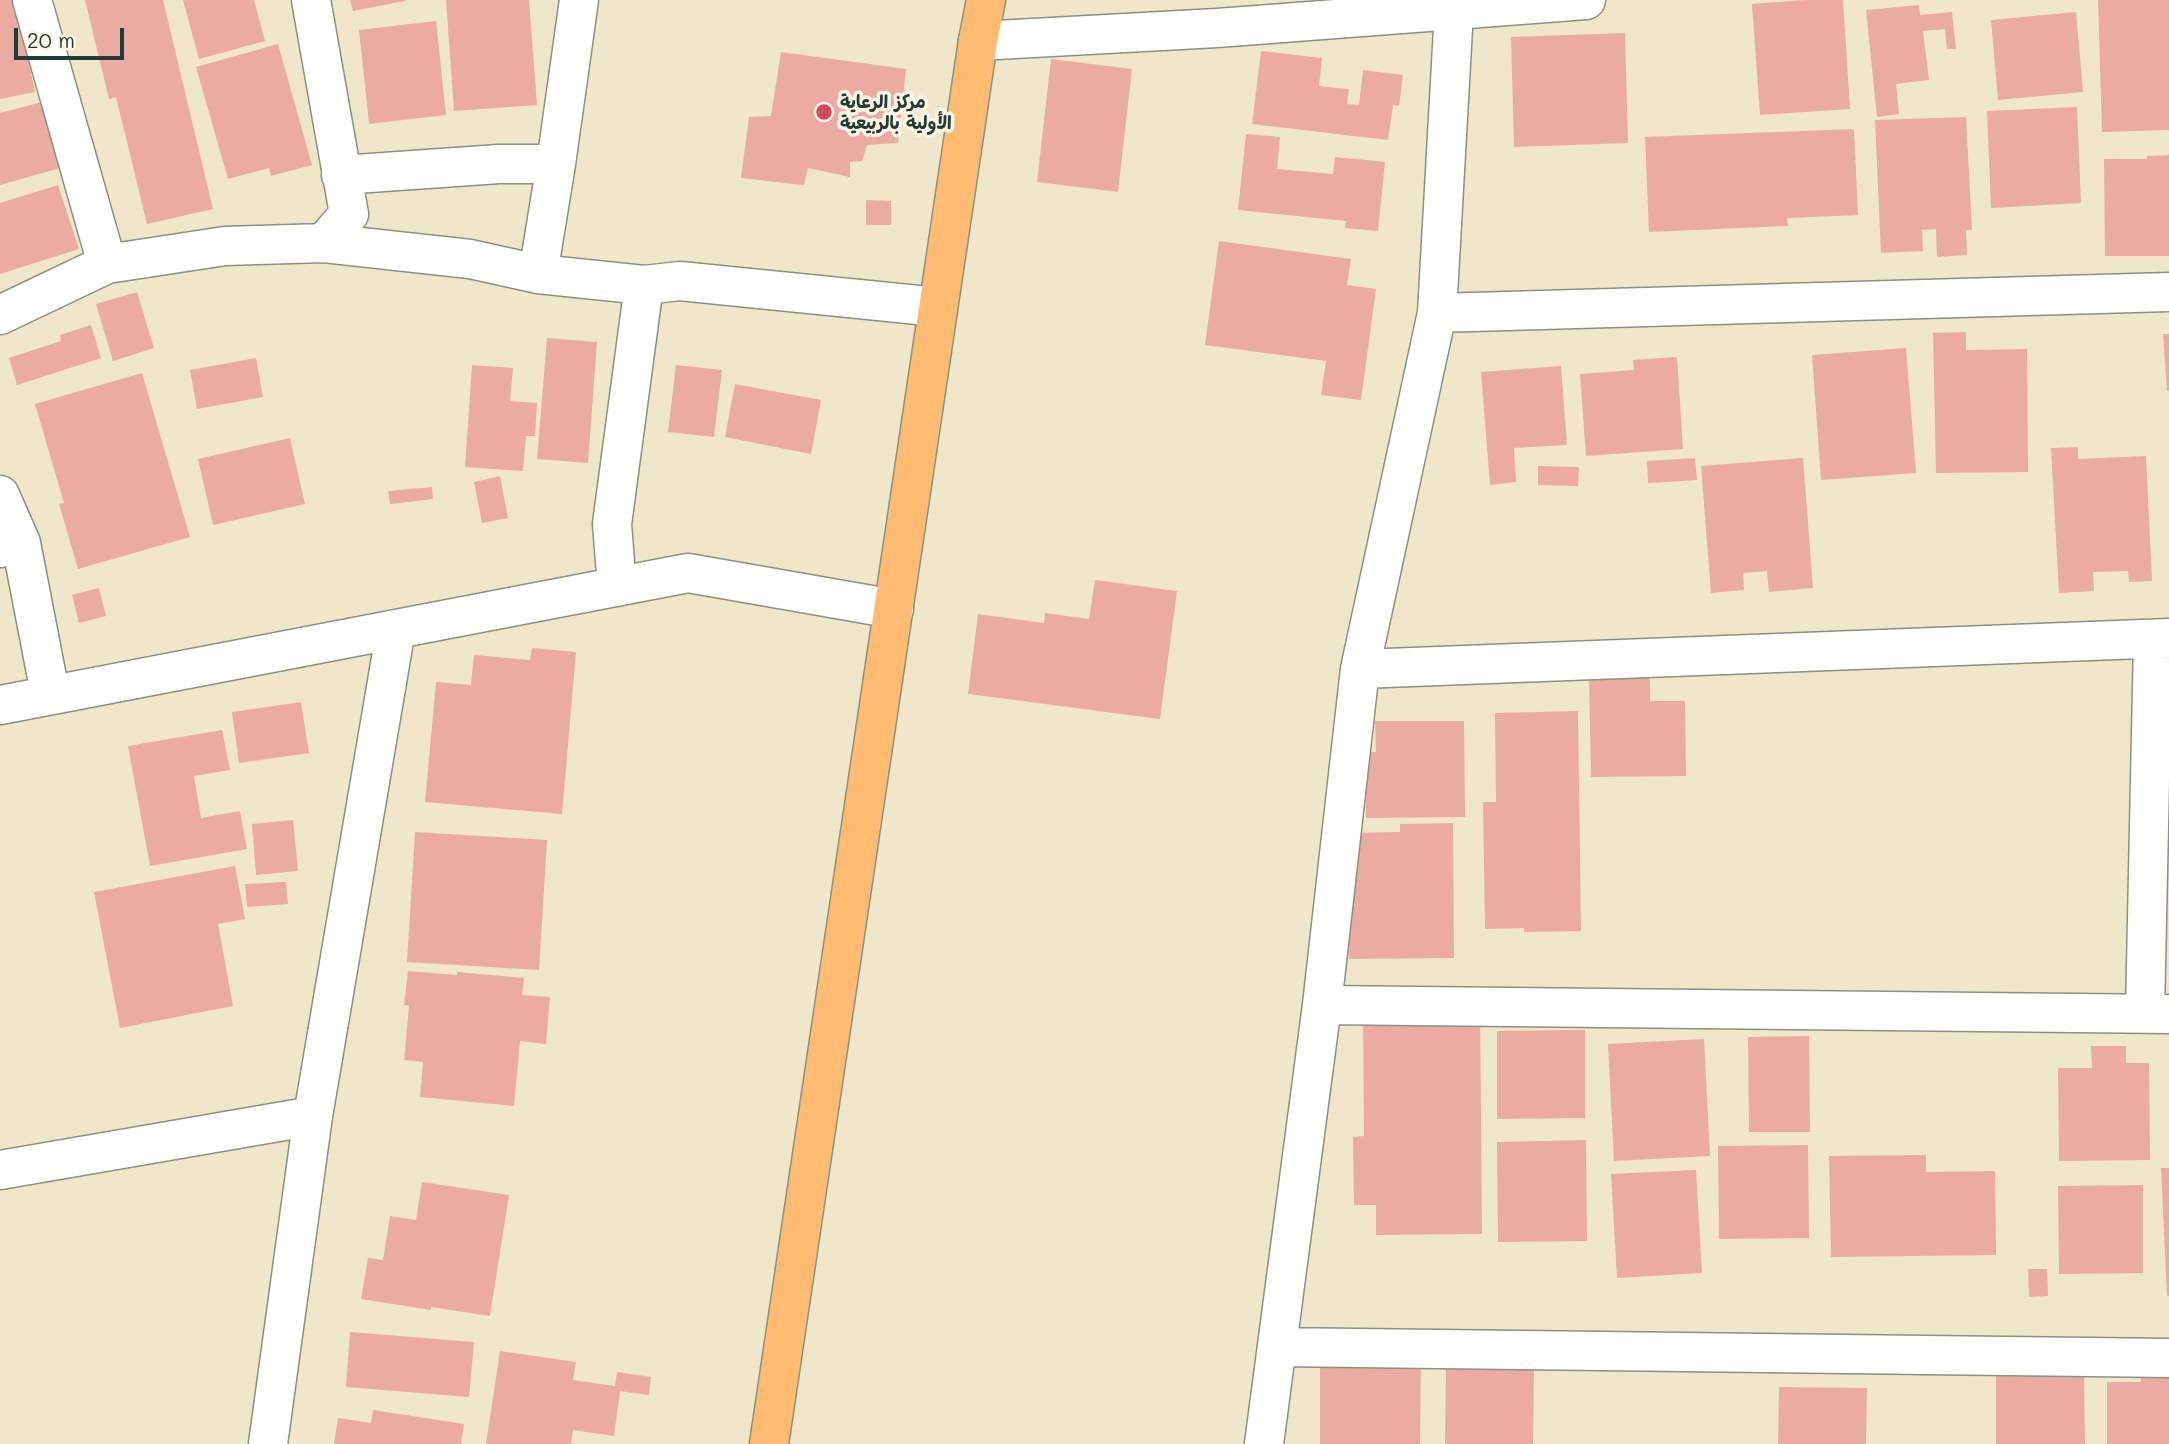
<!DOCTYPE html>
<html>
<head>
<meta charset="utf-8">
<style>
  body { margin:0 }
  #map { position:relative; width:2169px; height:1444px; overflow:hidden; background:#f0e7ca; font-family:Mali,sans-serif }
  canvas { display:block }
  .scale { position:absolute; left:14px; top:28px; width:110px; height:32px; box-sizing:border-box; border:4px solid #1f3d34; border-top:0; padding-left:9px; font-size:21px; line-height:24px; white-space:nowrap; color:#1f3d34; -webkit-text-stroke:5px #fcf5e5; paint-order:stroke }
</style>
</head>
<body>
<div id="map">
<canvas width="2169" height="1444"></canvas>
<div class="scale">20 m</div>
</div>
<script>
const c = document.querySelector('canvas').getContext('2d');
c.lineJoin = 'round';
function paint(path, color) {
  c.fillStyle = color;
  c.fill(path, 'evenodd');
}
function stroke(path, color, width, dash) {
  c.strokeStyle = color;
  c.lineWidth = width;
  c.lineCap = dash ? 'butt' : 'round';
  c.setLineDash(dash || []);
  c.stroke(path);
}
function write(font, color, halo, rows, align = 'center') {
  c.font = font + ' Mali,"Playpen Sans Arabic",sans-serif';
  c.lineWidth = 7;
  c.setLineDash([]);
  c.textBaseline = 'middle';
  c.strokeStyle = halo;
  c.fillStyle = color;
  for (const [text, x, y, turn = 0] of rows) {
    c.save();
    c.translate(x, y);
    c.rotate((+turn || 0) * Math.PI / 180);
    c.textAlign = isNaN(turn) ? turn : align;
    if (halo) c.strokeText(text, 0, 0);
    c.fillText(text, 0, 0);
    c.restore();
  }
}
const building = new Path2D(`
  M0 0H16L35 92 0 99Z
  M85 0H163L213 209 147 224 116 97 109 99Z
  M183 0H254L265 41 199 59Z
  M350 0H405V1L353 11Z
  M446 0H529L537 105 454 111Z
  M1805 0H1843L1850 109 1760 115 1752 4Z
  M2098 0H2169V130L2102 132Z
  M1919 5 1920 15 1952 12 1956 49H1947L1945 29 1923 31 1929 80 1896 84 1899 114 1877 117 1866 10Z
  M2076 12 2083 92 1998 100 1991 20Z
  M436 21 446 115 369 124 359 30Z
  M1625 33 1628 143 1514 147 1511 37Z
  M278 44 312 165 271 176 269 168 228 179 196 67Z
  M1261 51 1322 58 1319 86 1349 89 1347 104 1359 105 1363 70 1403 75 1399 106 1393 105 1388 140 1252 124Z
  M781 52 906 69 898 143 867 145 862 161 850 162V177L808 168 804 185 741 178 749 117 771 116Z
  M1051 59 1132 69 1118 192 1037 182Z
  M42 102 60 168 0 185V113Z
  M2077 107 2081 203 1991 208 1987 111Z
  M1966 117 1972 230H1966L1967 255 1937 257 1936 229 1922 230 1923 251 1881 253 1875 120Z
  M1854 129 1858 215 1787 218 1788 226 1649 232 1645 137Z
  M1246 134 1280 137 1277 169 1333 174 1335 157 1385 162 1378 231 1345 228 1346 221 1238 210Z
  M2169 155V256H2105L2104 159H2147V156Z
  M58 185 79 249 0 274V203Z
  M866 200 891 201V225H866Z
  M1219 241 1351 259 1347 285 1376 289 1361 400 1321 395 1326 361 1205 345Z
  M137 292 154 348 113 361 96 304Z
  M91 325 101 358 17 385 9 358 61 341 60 335Z
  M1966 332V350L2027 349 2028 472 1936 473 1933 333Z
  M2163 334H2169V391H2167Z
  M547 338 597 342 588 463 537 459Z
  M1906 348 1916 473 1821 480 1812 355Z
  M1677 357 1683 449 1586 456 1580 374 1634 370 1633 360Z
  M256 358 263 397 197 409 190 370Z
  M472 365 513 368 510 401 537 403 535 436H526L523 471 465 467Z
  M676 365 722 370 714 437 668 432Z
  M1561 366 1567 445 1514 448 1516 482 1490 485 1481 372Z
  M142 373 190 537 78 569 59 504 64 503 35 404Z
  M735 384 821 400 811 454 725 437Z
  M290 438 305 504 213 525 198 459Z
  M2078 447V459L2146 456 2152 581 2129 582 2128 571 2093 572 2094 591 2059 593 2051 448Z
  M1695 458 1697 480 1648 483 1647 461Z
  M1803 458 1813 588 1769 592 1767 571 1743 573 1744 590 1711 593 1701 466Z
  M1538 466 1579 467 1578 486 1538 485Z
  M500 476 508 518 482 523 474 482Z
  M432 487 433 499 390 504 388 491Z
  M1095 580 1177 591 1160 719 968 694 978 614 1044 623 1045 613 1089 619Z
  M99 588 106 616 79 623 72 595Z
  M532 648 576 652 562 814 425 802 436 682 471 685 474 655 530 660Z
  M1650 677V701H1685L1686 776 1591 777 1589 678Z
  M301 702 309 753 239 763 232 712Z
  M1578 711 1581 931 1524 932V928L1485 929 1483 802H1496L1495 713Z
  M1375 721H1464L1465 817 1366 818V752H1376Z
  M222 730 230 770 194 776 201 818 240 811 247 849 150 866 128 746Z
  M293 820 298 871 256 875 252 824Z
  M1453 823 1454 958 1349 959 1348 833 1400 832V824Z
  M415 832 547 840 539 970 407 962Z
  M235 866 245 919 218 924 233 1006 120 1028 94 892Z
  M286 882 288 904 247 907 245 884Z
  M408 971 457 975V972L524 978 522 995 550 997 546 1044 520 1041 514 1106 420 1097 423 1062 404 1060 409 1006 404 1005Z
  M1480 1009 1482 1234 1376 1235V1205H1354L1353 1137 1364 1136 1363 1010Z
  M1585 1030V1118L1497 1119V1031Z
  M1809 1036 1810 1132H1749L1748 1037Z
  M1704 1039 1710 1156 1614 1161 1608 1044Z
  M2091 1046H2126V1063H2149L2150 1160 2059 1161 2058 1068H2092Z
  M1586 1140 1587 1241 1498 1242 1497 1142Z
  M1808 1145 1809 1238 1719 1239 1718 1146Z
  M1926 1155V1172L1995 1171 1996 1255 1831 1257 1829 1156Z
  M2161 1168H2169V1296H2167Z
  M1696 1170 1702 1273 1617 1278 1611 1174Z
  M422 1182 509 1195 490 1316 431 1307V1310L361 1299 368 1258 383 1260 390 1216 416 1220Z
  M2143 1185V1273L2059 1274 2058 1186Z
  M2028 1269H2047L2048 1296 2029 1297Z
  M350 1332 474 1342 469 1397 346 1387Z
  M500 1351 576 1362 573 1380 615 1386 617 1372 651 1377 649 1395 620 1391 614 1436 573 1430 571 1444H486Z
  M1320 1359H1421L1420 1444H1320Z
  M1446 1369 1534 1370 1533 1444H1445Z
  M2084 1375 2085 1444H1996V1376Z
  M2169 1375V1444H2107V1382H2141V1376Z
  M1779 1387 1867 1388 1866 1444H1778Z
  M373 1410 464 1424 461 1444H334L338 1418 371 1423Z`);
const minor = new Path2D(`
  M978 41 1217 28 1586 0
  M556 164 579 0
  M341 175 499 164H556L538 274
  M324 243 470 259 538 274 644 285 680 281 938 307
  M107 264 225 246 324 243 349 214 311 0
  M1437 313 2169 292
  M0 315 107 264 32 0
  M0 495 21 543 0 548
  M21 543 50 693
  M617 587 612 524 644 285
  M1360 669 2169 638
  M0 705 688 573 894 609
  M1322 1005 2169 1014
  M2145 1013 2153 639
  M0 1170 313 1116
  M1277 1347 2169 1358
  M268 1444 313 1116 396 629
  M1264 1444 1322 1005 1360 669 1437 313 1454 11`);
const major = new Path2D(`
  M769 1444 978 41 986 0`);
const markers = [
  [824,112,9,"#d1495b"]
];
const poiNames = [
  ["مركز الرعاية",840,102],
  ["الأولية بالربيعية",840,123]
];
paint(building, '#ebaba2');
stroke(minor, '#88927f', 41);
stroke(major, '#88927f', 41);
stroke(minor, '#fff', 38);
stroke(major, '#febb71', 38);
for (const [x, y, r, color] of markers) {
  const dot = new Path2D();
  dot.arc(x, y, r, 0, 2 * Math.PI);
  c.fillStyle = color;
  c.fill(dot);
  stroke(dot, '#fcf5e5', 2.5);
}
write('bold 18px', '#1f3d34', '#fcf5e5', poiNames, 'left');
</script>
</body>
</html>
